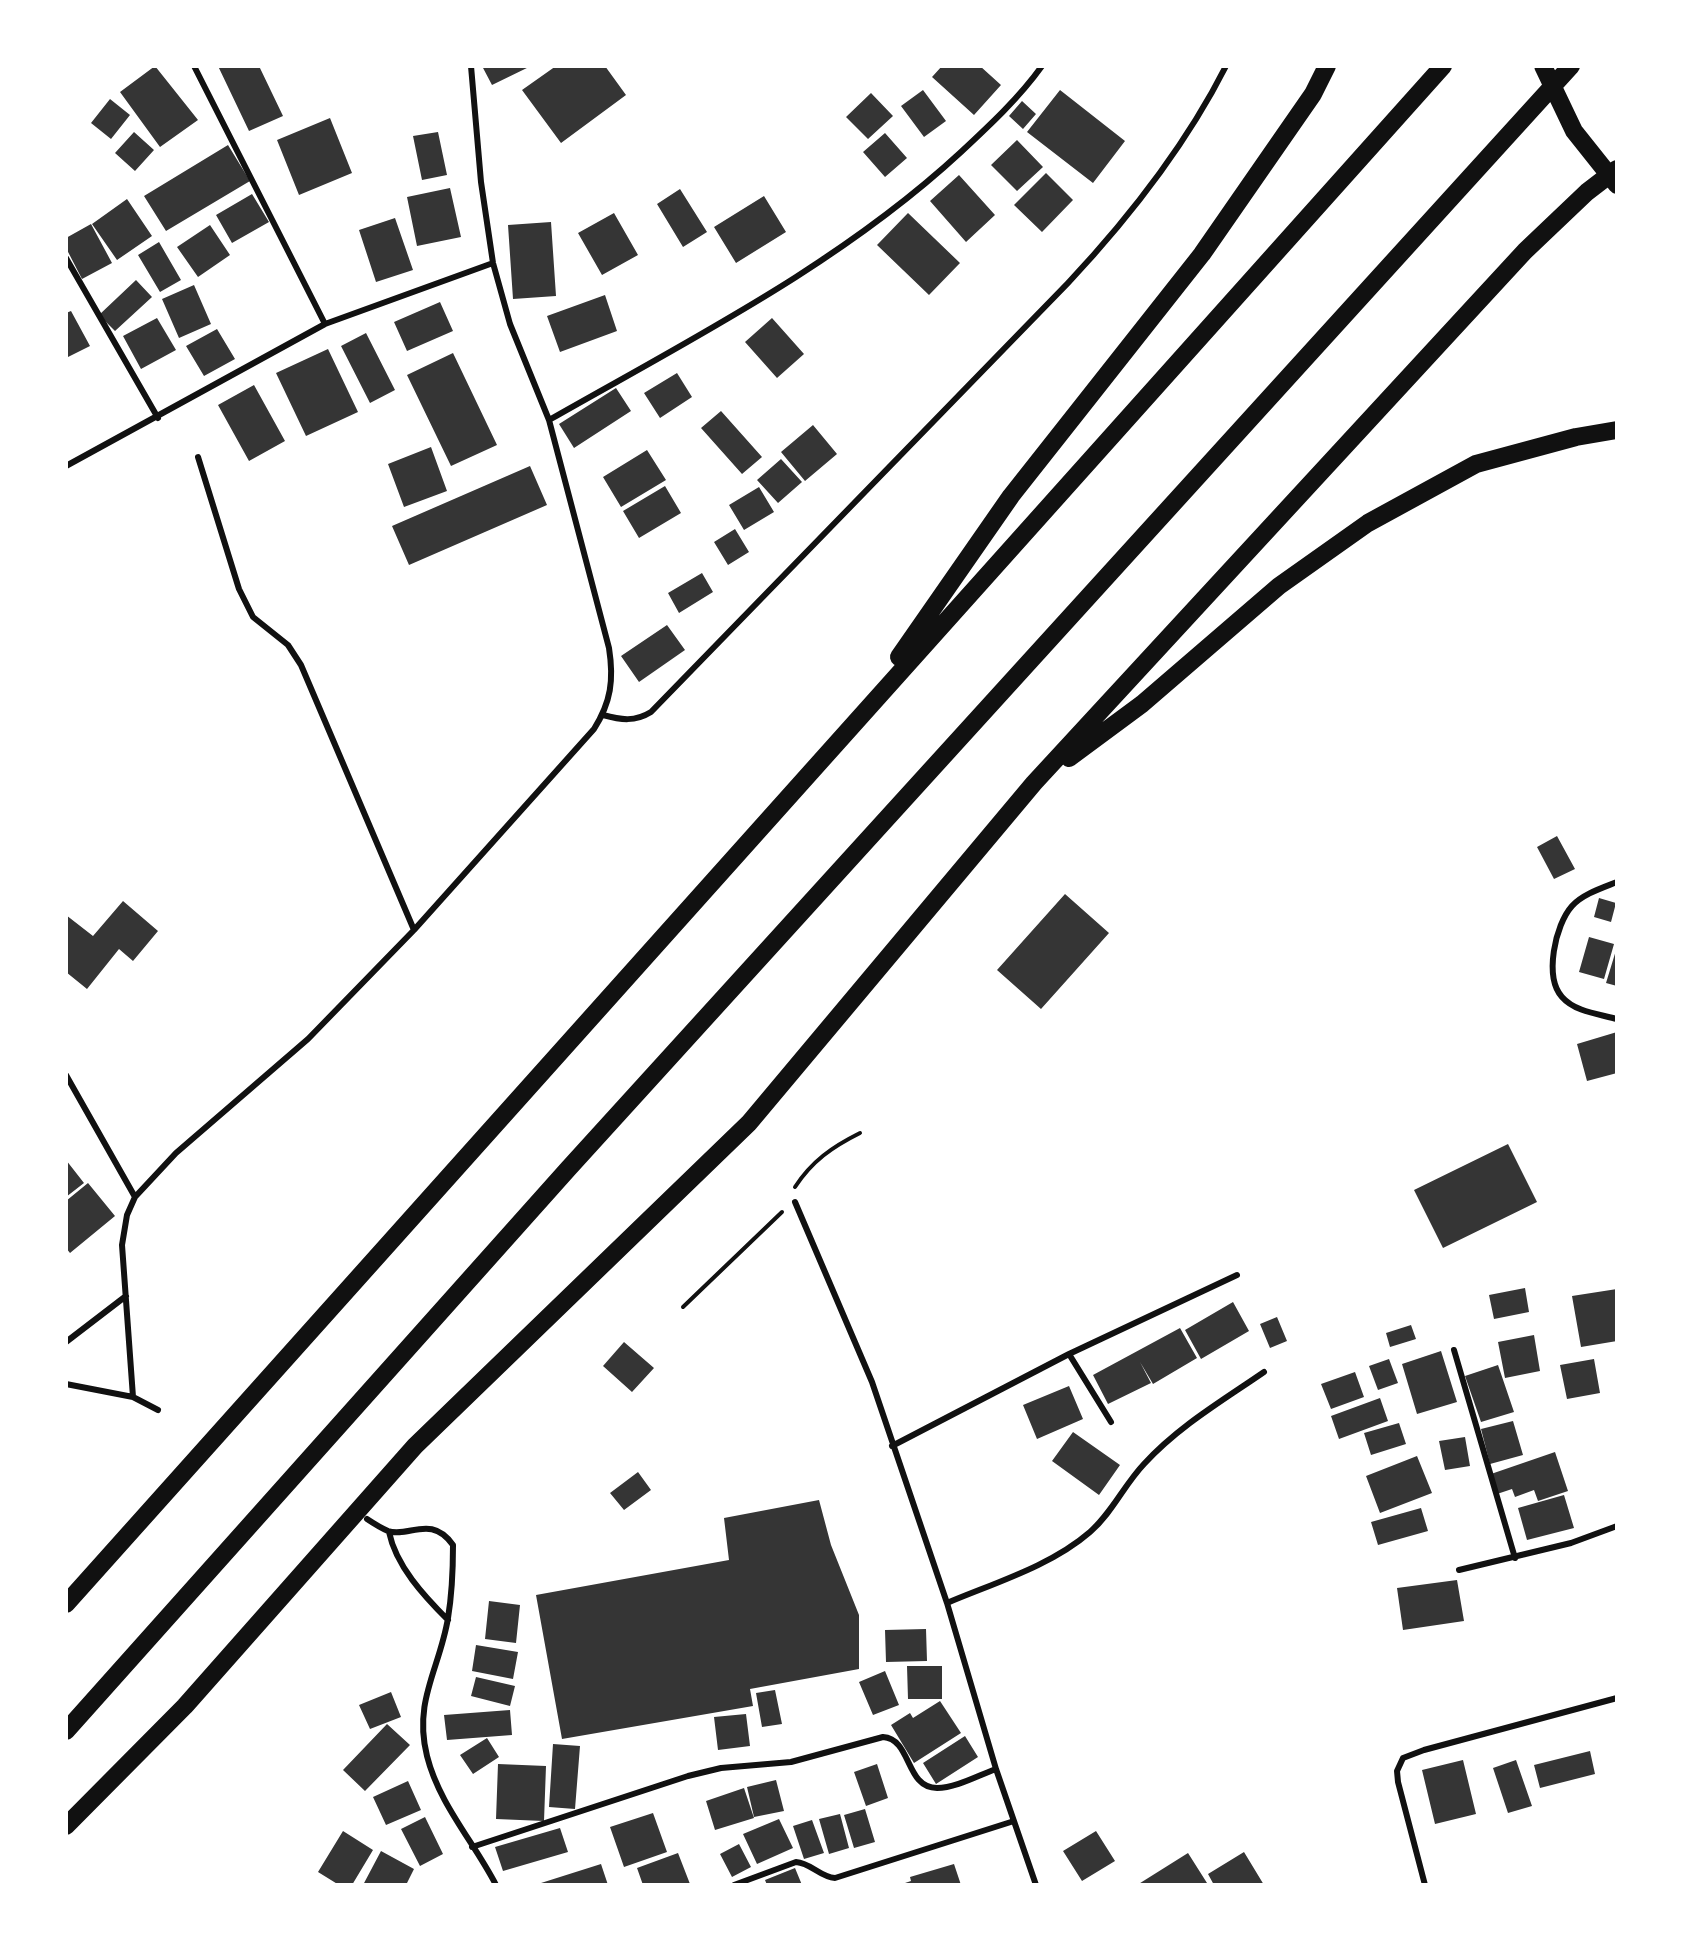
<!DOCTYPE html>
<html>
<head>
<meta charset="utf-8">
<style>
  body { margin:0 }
  #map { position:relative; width:1683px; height:1951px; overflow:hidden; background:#fff; font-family:"Roboto Condensed",sans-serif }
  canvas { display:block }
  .frame { position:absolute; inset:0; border:68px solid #fff; pointer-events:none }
</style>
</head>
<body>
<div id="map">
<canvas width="1683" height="1951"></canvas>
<div class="frame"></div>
</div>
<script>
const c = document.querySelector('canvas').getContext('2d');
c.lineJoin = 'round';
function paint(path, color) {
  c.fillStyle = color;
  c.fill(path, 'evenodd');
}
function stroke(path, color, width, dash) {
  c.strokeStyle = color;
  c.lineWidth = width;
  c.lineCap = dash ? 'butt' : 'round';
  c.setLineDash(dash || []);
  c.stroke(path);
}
const building = new Path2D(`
  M155 66 198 120 160 147 120 92Z
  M218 66H259L283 116 249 131Z
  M482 66H531L492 85Z
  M556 66H605L626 95 561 143 522 90Z
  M942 66H980L1001 85 974 115 932 77Z
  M923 90 946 121 924 137 901 106Z
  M1060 90 1125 141 1093 183 1027 132Z
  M871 93 893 116 868 139 846 117Z
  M110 99 130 115 111 139 91 123Z
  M1022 101 1036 114 1023 129 1009 116Z
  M330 118 352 173 299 195 277 140Z
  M134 132 154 150 135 171 115 153Z
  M438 132 447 175 422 180 413 136Z
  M885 133 907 158 885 177 863 152Z
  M1017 140 1043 167 1017 191 991 165Z
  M228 145 250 181 166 231 144 196Z
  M1046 173 1073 200 1042 232 1014 205Z
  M959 175 995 215 966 242 930 201Z
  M450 188 461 237 417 246 407 197Z
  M680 189 707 232 683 247 657 204Z
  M252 194 269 222 232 243 216 215Z
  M764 196 786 232 736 263 714 227Z
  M127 199 152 236 117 260 92 224Z
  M614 213 638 255 602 275 578 233Z
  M908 213 960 263 929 295 877 245Z
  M395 218 413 270 376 282 359 230Z
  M551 222 556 296 513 299 508 225Z
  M91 224 112 263 82 279 66 248V238Z
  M210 225 230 255 198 277 177 247Z
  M159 242 181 280 160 292 138 255Z
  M136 280 152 297 115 331 99 315Z
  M194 285 211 324 179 338 162 299Z
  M605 295 617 331 560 352 547 316Z
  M440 302 453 331 407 351 394 322Z
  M71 311 90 346 66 358V313Z
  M157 318 176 350 141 369 123 336Z
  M772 318 804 354 777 378 745 342Z
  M217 329 235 359 204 376 186 346Z
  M366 333 395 390 370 403 341 346Z
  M328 349 358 412 306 436 276 373Z
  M453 353 497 445 451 466 407 375Z
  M677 373 692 397 660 418 644 393Z
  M254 385 285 441 249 461 218 405Z
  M616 388 631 411 574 448 559 424Z
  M721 411 762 457 742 474 701 428Z
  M813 425 837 454 805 481 781 452Z
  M431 447 447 491 404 507 388 464Z
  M647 450 666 480 621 507 603 477Z
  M781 459 802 482 778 503 757 480Z
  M530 466 547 505 409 565 392 526Z
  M665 486 681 513 639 538 623 511Z
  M759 487 774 512 744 530 729 505Z
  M735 529 749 552 728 565 714 542Z
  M702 573 713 592 679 613 668 593Z
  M667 625 685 650 639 682 621 656Z
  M1557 836 1575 869 1554 879 1537 847Z
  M1065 894 1109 933 1041 1009 997 970Z
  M1599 898 1616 903 1611 922 1594 917Z
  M123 901 158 931 133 961 119 949 87 989 66 972V915L93 936Z
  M1589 937 1614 944 1604 979 1579 972Z
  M1617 947V986L1606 983Z
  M1617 1032V1073L1587 1081 1577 1044Z
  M1508 1144 1537 1202 1443 1248 1414 1190Z
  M66 1160 84 1183 66 1197Z
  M88 1183 115 1216 70 1253 66 1248V1201Z
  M1525 1288 1529 1312 1494 1319 1489 1295Z
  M1617 1289V1341L1581 1347 1572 1296Z
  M1233 1302 1249 1331 1201 1359 1185 1330Z
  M1277 1317 1287 1341 1270 1348 1260 1324Z
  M1411 1325 1416 1339 1390 1347 1386 1333Z
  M1180 1328 1197 1358 1153 1384 1140 1362 1151 1383 1108 1404 1093 1375Z
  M1534 1335 1540 1371 1505 1378 1498 1342Z
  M624 1342 654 1368 632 1392 603 1366Z
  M1441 1351 1457 1402 1417 1414 1402 1364Z
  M1389 1359 1398 1383 1378 1390 1369 1366Z
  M1594 1359 1600 1393 1567 1399 1560 1365Z
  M1498 1365 1514 1412 1481 1422 1465 1376Z
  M1355 1372 1364 1397 1331 1409 1321 1384Z
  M1069 1386 1083 1419 1037 1439 1023 1405Z
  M1380 1398 1388 1421 1339 1439 1331 1416Z
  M1513 1421 1523 1455 1490 1464 1481 1429Z
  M1399 1423 1406 1444 1371 1455 1364 1433Z
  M1073 1432 1120 1465 1099 1495 1052 1461Z
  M1465 1437 1470 1466 1445 1470 1439 1441Z
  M1555 1452 1568 1491 1538 1501 1534 1490 1515 1497 1512 1489 1497 1494 1491 1474Z
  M1417 1456 1432 1493 1380 1513 1366 1476Z
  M638 1472 651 1490 624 1510 610 1493Z
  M1564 1495 1574 1528 1527 1540 1518 1508Z
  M819 1500 831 1545 859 1615V1669L750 1689 753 1706 562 1739 536 1595 729 1560 724 1518Z
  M1421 1508 1428 1531 1378 1545 1371 1522Z
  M1457 1580 1464 1621 1403 1630 1397 1588Z
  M489 1601 520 1605 516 1643 485 1639Z
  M926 1629 927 1661 886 1662 885 1630Z
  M476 1645 518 1652 513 1679 472 1671Z
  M907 1666H942V1699H908Z
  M885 1671 899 1705 873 1715 859 1682Z
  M476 1677 515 1686 510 1706 471 1696Z
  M775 1690 782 1724 762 1727 756 1693Z
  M391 1692 401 1717 370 1729 359 1705Z
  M940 1701 961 1733 914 1763 891 1725 910 1713 913 1718Z
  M510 1710 512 1735 447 1740 444 1715Z
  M746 1714 750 1746 718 1750 714 1717Z
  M387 1724 410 1745 365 1791 343 1770Z
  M965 1736 978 1757 936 1784 923 1763Z
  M487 1738 499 1757 473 1774 460 1755Z
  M553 1744 580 1746 575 1809 549 1807Z
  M1590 1751 1595 1774 1540 1788 1534 1765Z
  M1463 1760 1476 1814 1435 1824 1422 1770Z
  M1516 1760 1532 1806 1508 1813 1493 1768Z
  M498 1764 546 1766 544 1821 496 1819Z
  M877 1764 888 1798 866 1806 854 1772Z
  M776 1780 784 1811 754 1817 747 1787Z
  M408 1781 421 1810 386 1825 373 1797Z
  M744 1788 754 1818 715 1830 706 1801Z
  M865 1809 875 1842 854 1848 844 1815Z
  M653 1813 667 1852 624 1867 610 1827Z
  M840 1814 849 1848 829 1854 819 1819Z
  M425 1817 443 1854 420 1866 401 1829Z
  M779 1819 793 1848 757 1864 743 1834Z
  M812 1820 824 1853 804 1859 793 1826Z
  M560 1828 568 1852 503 1871 495 1847Z
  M343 1831 373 1850 352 1885H339L318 1872Z
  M1096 1831 1115 1861 1082 1881 1063 1851Z
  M739 1844 751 1867 732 1877 720 1854Z
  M381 1851 414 1869 406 1885H363Z
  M1244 1852 1264 1885H1214L1208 1874Z
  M678 1853 690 1884 643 1885 637 1868Z
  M1188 1853 1207 1883 1203 1885H1137Z
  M601 1864 608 1885H542L541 1883Z
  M954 1864 961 1885H899L911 1881 910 1877Z
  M795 1868 802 1885H767L765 1880Z`);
const path = new Path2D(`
  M795 1187C812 1161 832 1147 860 1133
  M683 1307 782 1212`);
const minor = new Path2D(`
  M194 66 325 324
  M66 258 158 418
  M549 420C691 339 840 264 961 152 990 125 1019 98 1042 66
  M198 457 239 589 253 617 288 645 301 665 414 930
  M66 466 325 324 493 263
  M603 715C621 720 635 722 651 712L1068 283C1127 220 1187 143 1226 66
  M1617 882C1602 888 1583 894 1572 906 1555 925 1544 977 1562 997 1575 1012 1599 1014 1617 1019
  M66 1075 135 1197
  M795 1202 872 1382 947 1603 996 1769 1036 1885
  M66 1342 126 1296
  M1454 1350 1515 1558
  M1069 1354 1111 1422
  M66 1384 133 1397 158 1410
  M133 1397 122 1245 127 1215 135 1197 176 1153 308 1039 414 930 594 729C611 702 614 680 609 648L549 420 510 324 493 263 481 182 471 66
  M892 1446 1069 1354 1237 1275
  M367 1519C373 1523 381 1528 388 1531 409 1538 431 1514 453 1545 453 1568 452 1594 448 1618 440 1668 413 1701 427 1756 439 1804 474 1842 496 1885
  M389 1532C396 1566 424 1596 448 1620
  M1459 1570 1571 1543 1617 1526
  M947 1603C994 1583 1051 1566 1090 1532 1112 1513 1124 1485 1144 1464 1179 1426 1222 1401 1264 1372
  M472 1847 688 1776 721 1768 791 1762 883 1737C912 1739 905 1788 937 1788 956 1788 979 1775 996 1769
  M734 1885 796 1862C811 1863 820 1877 835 1878L1014 1821
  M1425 1885 1398 1782 1397 1771 1403 1758 1424 1750 1617 1698`);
const motorway = new Path2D(`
  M1543 66 1574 131 1617 185
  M899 657 1011 496 1202 254 1313 94 1327 66
  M1069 758 1142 704 1279 586 1368 523 1476 464 1576 437 1617 430
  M66 1604 1443 66
  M66 1731 568 1169 1571 66
  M66 1826 185 1706 415 1446 749 1123 1034 783 1525 251 1587 192 1617 169`);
paint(building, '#353535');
stroke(path, '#111', 4);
stroke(minor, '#111', 6);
stroke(motorway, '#111', 18);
</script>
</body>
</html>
